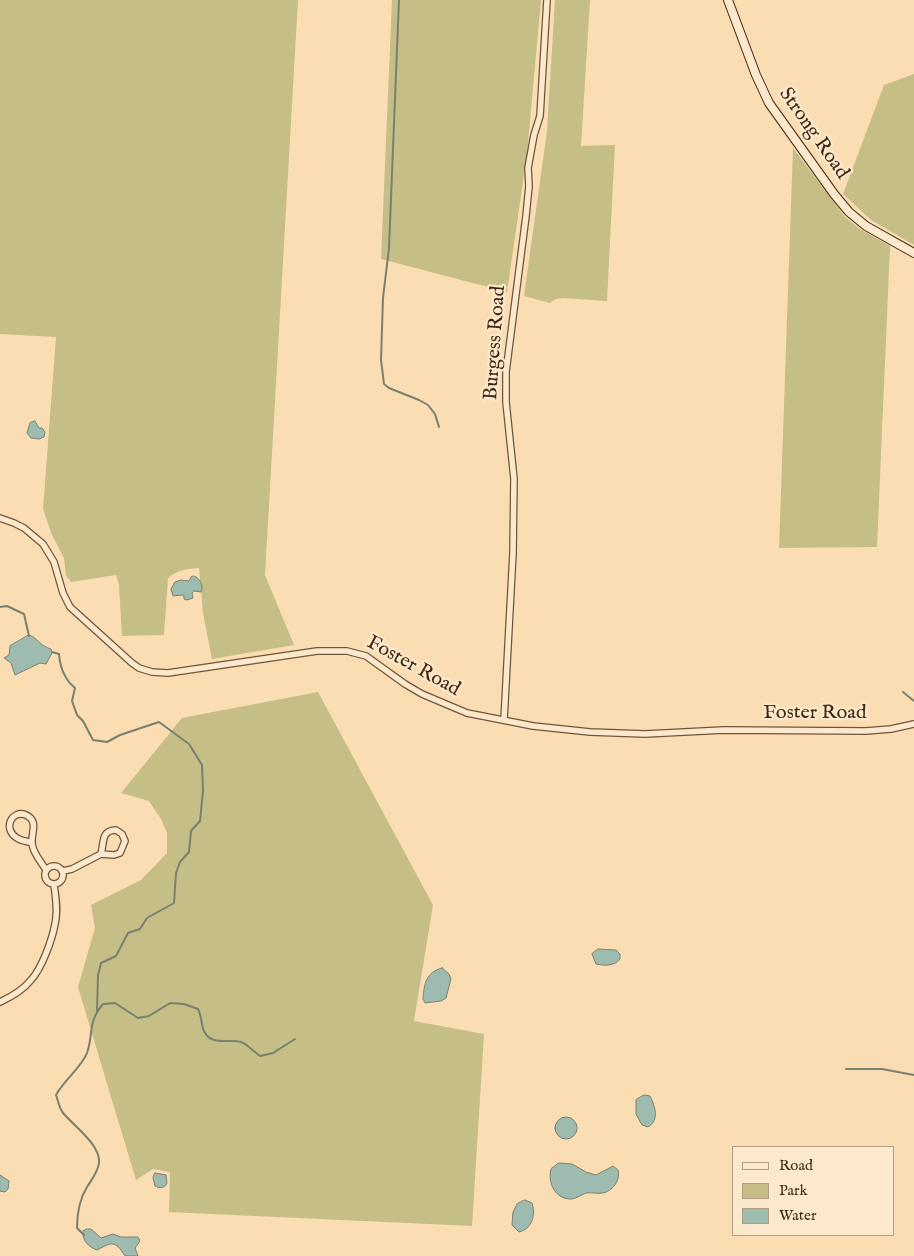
<!DOCTYPE html>
<html>
<head>
<meta charset="utf-8">
<style>
  body { margin:0 }
  #map { position:relative; width:914px; height:1256px; overflow:hidden; background:#faddb2; font-family:"IM FELL English",serif }
  canvas { display:block }
  .legend { position:absolute; left:732px; top:1146px; width:162px; height:90px; box-sizing:border-box; background:#fce9cd; border:1px solid #b29c82; margin:0; padding:6px 9px; list-style:none; font-size:15px; color:#422811 }
  .legend li { display:flex; align-items:center; gap:10px; height:25px }
  .legend b { width:25px; border:1px solid #b29c82 }
</style>
</head>
<body>
<div id="map">
<canvas width="914" height="1256"></canvas>
<ul class="legend">
<li><b style="height:6px;background:#fce9cd"></b>Road</li>
<li><b style="height:14px;background:#c6be87"></b>Park</li>
<li><b style="height:14px;background:#9ebbb0"></b>Water</li>
</ul>
</div>
<script>
const c = document.querySelector('canvas').getContext('2d');
c.lineJoin = 'round';
function paint(path, color) {
  c.fillStyle = color;
  c.fill(path, 'evenodd');
}
function stroke(path, color, width, dash) {
  c.strokeStyle = color;
  c.lineWidth = width;
  c.lineCap = dash ? 'butt' : 'round';
  c.setLineDash(dash || []);
  c.stroke(path);
}
function write(font, color, halo, rows, align = 'center') {
  c.font = font + ' "IM FELL English",serif';
  c.lineWidth = 4.5;
  c.setLineDash([]);
  c.textBaseline = 'middle';
  c.strokeStyle = halo;
  c.fillStyle = color;
  for (const [text, x, y, turn = 0] of rows) {
    c.save();
    c.translate(x, y);
    c.rotate((+turn || 0) * Math.PI / 180);
    c.textAlign = isNaN(turn) ? turn : align;
    if (halo) c.strokeText(text, 0, 0);
    c.fillText(text, 0, 0);
    c.restore();
  }
}
const green = new Path2D(`
  M0 0H298L265 575 294 645 212 659 203 613 199 568C186 569 178 570 168 578L164 635 122 636 119 585 116 575 71 582 66 576 64 558 52 535 43 509 56 337 0 334Z
  M392 0H541L527 154 507 292 381 259Z
  M555 0H590L581 146 615 145 607 301 562 298 556 299 550 303 524 296 547 131Z
  M914 74V245L871 220 843 194 884 85Z
  M793 148 845 217 860 229 890 246 877 547 779 548Z
  M318 692 433 905 414 1021 484 1034 472 1226 169 1212 170 1172 153 1169 136 1180 78 987 95 928 91 905 141 880 167 853V833L161 819 149 801 121 793 182 718Z`);
const water = new Path2D(`
  M35 421 39 428H42L45 432 44 437 39 439 31 438 27 433 30 423Z
  M194 576C200 578 204 586 201 592L194 591 192 593 193 598 187 600 184 599V596L182 595 173 596 171 589 175 582 181 580 189 581 191 577Z
  M29 635C38 638 40 646 51 649L52 653 46 664 40 663 15 675 11 663 4 658 9 655 10 646Z
  M598 949 616 950 620 954V959C615 966 604 966 596 964L592 954Z
  M442 968 449 974 451 979 446 998 441 1001 425 1003 423 999C424 984 426 972 442 968Z
  M644 1095 650 1096C655 1106 660 1120 648 1127L642 1125 636 1114V1100Z
  M555 1128a11 11 0 1 1 22 0a11 11 0 1 1-22 0Z
  M559 1163 572 1164 586 1172 596 1175 613 1166 618 1170C621 1180 612 1192 602 1193 597 1194 592 1192 586 1193 581 1195 577 1198 572 1199 555 1200 547 1182 551 1169Z
  M155 1173 166 1175 167 1183C165 1188 160 1189 155 1186L153 1178Z
  M0 1175 9 1181 8 1189 5 1192 0 1191Z
  M525 1200 532 1203C536 1215 532 1229 519 1232L512 1225 513 1212 517 1204Z
  M87 1229H91L101 1238 113 1234 121 1237H138L140 1241 135 1248 138 1256H125C115 1240 112 1242 97 1250 88 1247 82 1240 83 1231Z`);
const stream = new Path2D(`
  M399 0 389 248 383 298 381 360 384 384 389 388 419 400 428 405 435 414 439 427
  M0 607 7 606 24 614 29 636
  M52 652 59 654C60 667 64 679 75 688L72 701 77 715 83 721 93 740 107 742 120 735 159 722 189 744 202 765 203 791 200 821 191 831 189 852 180 862 176 873 174 903 147 918 140 929 128 933 116 956 101 963 98 975 97 1011
  M903 692 914 701
  M846 1069H882L914 1075
  M84 1235 77 1228C77 1214 79 1200 87 1187 92 1179 98 1172 99 1163 101 1145 73 1125 63 1113 59 1108 58 1100 56 1095 64 1080 81 1068 87 1053 94 1033 87 1023 103 1004L115 1003 138 1018 149 1016 170 1003 184 1004 198 1009C202 1017 201 1025 204 1031 212 1047 228 1038 241 1042 247 1044 254 1052 260 1056L273 1053 295 1039`);
const street = new Path2D(`
  M0 518 14 523 24 528 43 544 54 562 63 593 70 607 132 663 139 668 152 672 168 673 317 651H347L366 656 405 684 422 694 467 713 533 726 590 732 645 734 724 730 866 731 891 729 914 724
  M504 720 513 553 514 479 506 402V372L526 216 529 186 528 168 534 135 540 116 547 0
  M32 843C27 841 21 841 17 838 2 829 12 809 26 815 39 821 31 833 32 843 32 852 42 863 46 870
  M45 875a9 9 0 1 1 18 0a9 9 0 1 1-18 0Z
  M63 871 72 869 101 854C104 843 101 830 116 830L122 834 125 841 120 853 114 855 101 854
  M0 1002C11 997 23 990 31 980 42 968 52 940 55 924 58 912 56 898 54 885`);
const secondary = new Path2D(`
  M728 0 756 75 769 103 834 194 849 212 866 226 914 253`);
const streetNames = [
  ["Strong Road",813,134,55],
  ["Burgess Road",496,343,-86],
  ["Foster Road",413,667,29],
  ["Foster Road",815,714]
];
paint(green, '#c6be87');
paint(water, '#9ebbb0');
stroke(water, '#798070', 1);
stroke(stream, '#798070', 2);
stroke(street, '#705539', 8);
stroke(secondary, '#422811', 10);
stroke(street, '#fce9cd', 5.5);
stroke(secondary, '#fce9cd', 8);
write('20px', '#422811', '#fce9cd', streetNames);
</script>
</body>
</html>
